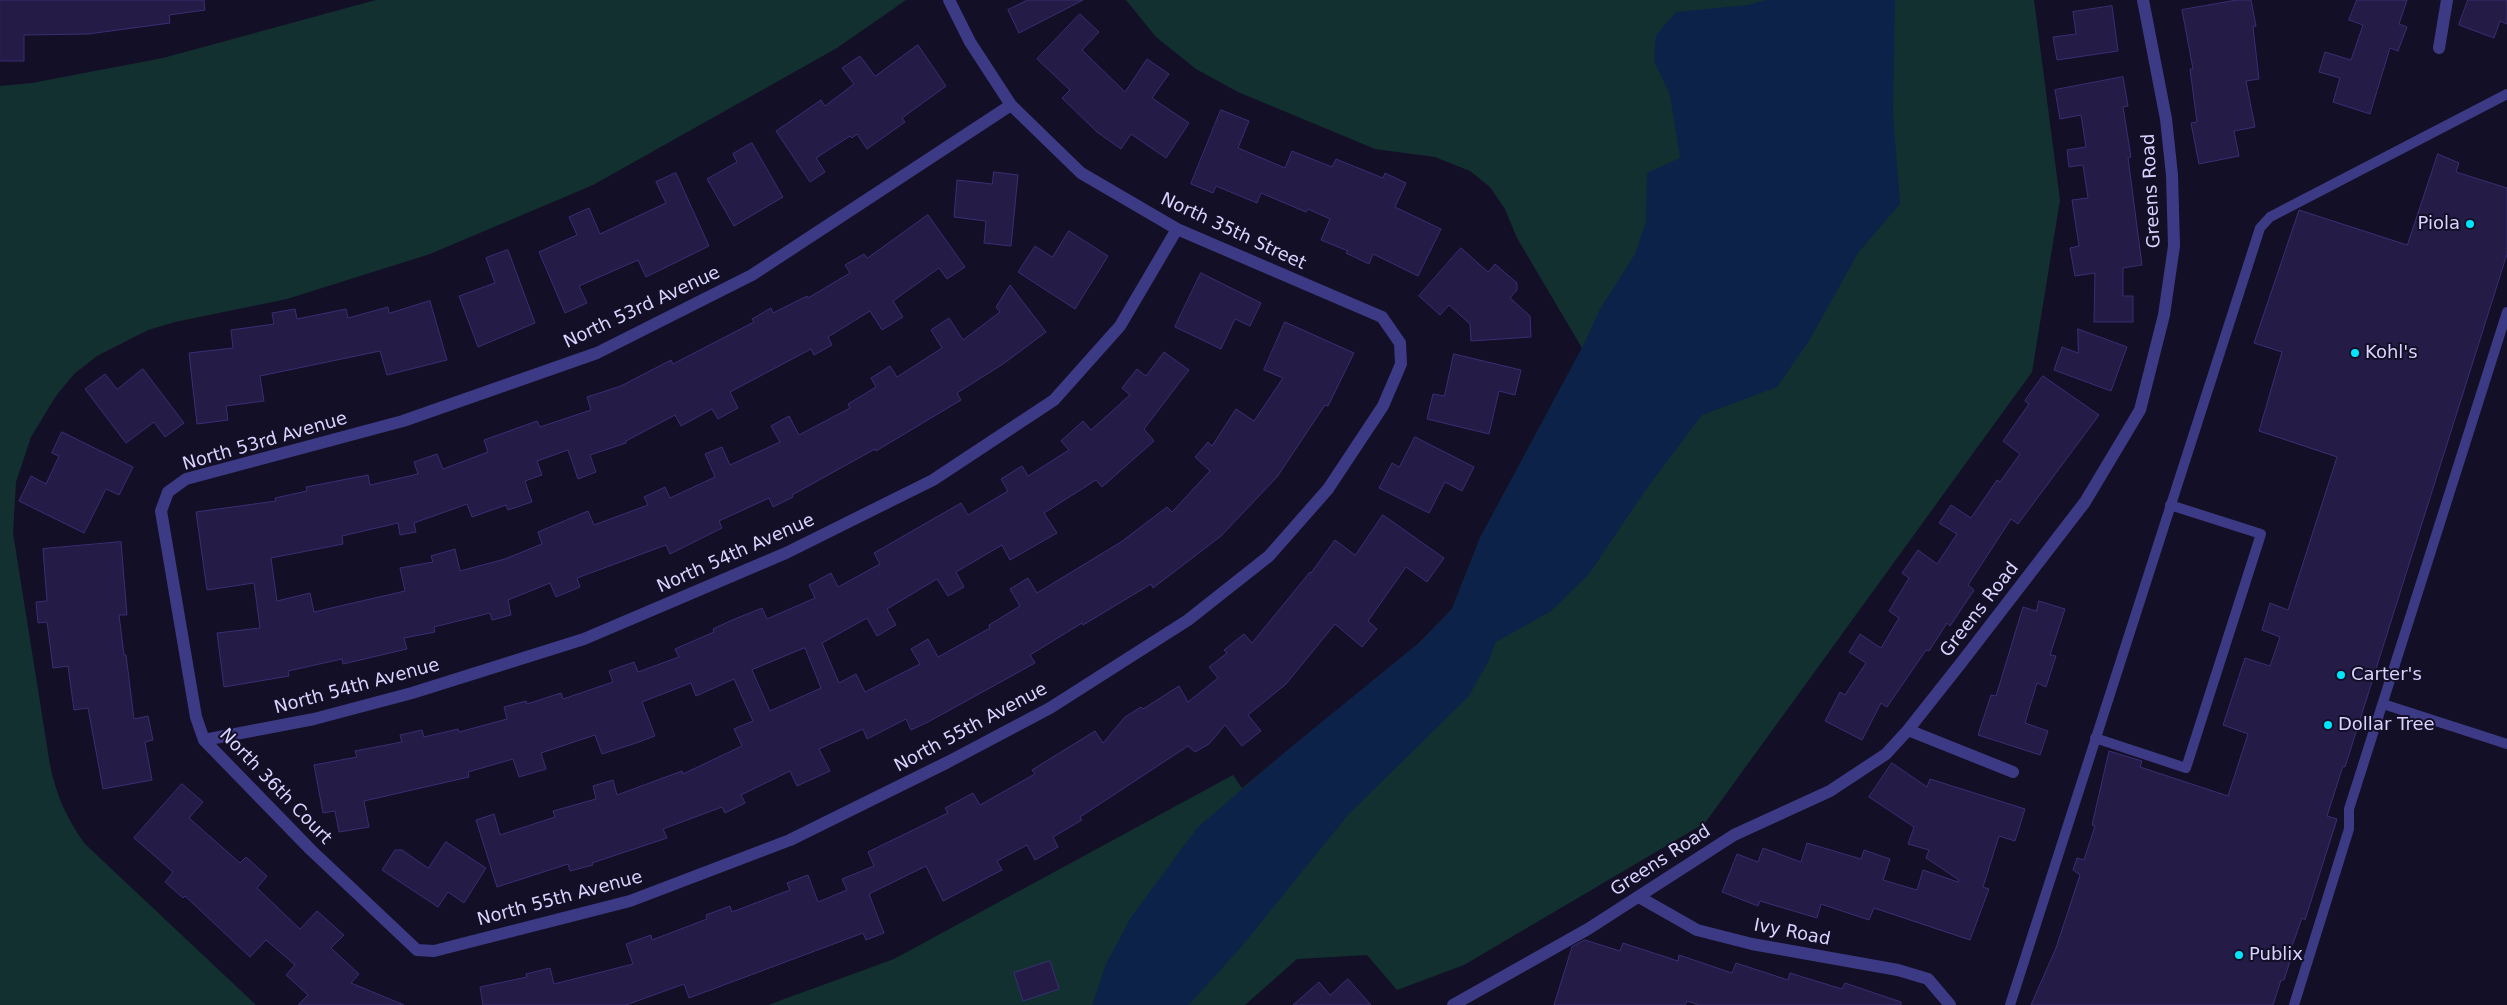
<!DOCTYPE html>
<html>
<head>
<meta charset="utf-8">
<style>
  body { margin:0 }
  canvas { display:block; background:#130f26 }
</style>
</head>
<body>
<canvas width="2507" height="1005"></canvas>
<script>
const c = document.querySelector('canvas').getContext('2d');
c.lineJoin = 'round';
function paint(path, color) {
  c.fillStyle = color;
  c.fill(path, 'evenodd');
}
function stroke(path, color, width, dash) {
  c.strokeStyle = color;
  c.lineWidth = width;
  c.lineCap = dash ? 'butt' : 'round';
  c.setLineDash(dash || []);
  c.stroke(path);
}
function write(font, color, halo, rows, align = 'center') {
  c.font = font + ' "DejaVu Sans",sans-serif';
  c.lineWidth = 4;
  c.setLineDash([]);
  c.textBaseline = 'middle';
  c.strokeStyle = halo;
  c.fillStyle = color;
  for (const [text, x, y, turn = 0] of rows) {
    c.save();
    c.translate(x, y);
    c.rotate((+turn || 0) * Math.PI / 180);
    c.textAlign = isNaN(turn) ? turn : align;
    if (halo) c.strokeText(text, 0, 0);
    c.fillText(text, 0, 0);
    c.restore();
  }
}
const green = new Path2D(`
  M376 0H906L837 48 593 185 430 254 287 299 175 322 148 330 97 356 74 374 56 396 31 437 16 482 13 533 50 765C57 797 66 817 85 844L256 1005H0V86L32 83 163 58Z
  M1126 0H2034L2060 200 2032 372 1705 823 1464 965 1397 990 1367 955 1297 959 1245 1005H768L894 959 1233 775 1242 788 1419 643 1452 609 1480 538 1582 348 1517 238 1505 209 1490 187 1470 171 1435 157 1375 149 1238 92 1196 69 1156 37Z`);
const water = new Path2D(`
  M1765 0H1895L1893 114 1900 204 1858 253 1809 341 1777 387 1702 415 1645 491 1589 574 1551 611 1496 642 1489 660 1469 696 1348 815 1242 946 1189 1005H1092L1106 964 1131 917 1197 828 1291 747 1419 643 1452 609 1480 538 1582 348 1600 309 1635 254 1646 221 1647 173 1680 158 1670 95 1654 61 1656 35 1676 12 1748 5Z`);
const building = new Path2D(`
  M0 0H204L205 10 169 15 170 23 88 34 24 35V61H0Z
  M1028 0H1083L1019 33 1008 10Z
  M2237 0H2251L2256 26 2253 27 2259 79 2246 81 2255 127 2234 131 2239 156 2199 164 2191 123 2197 122 2190 69H2193L2182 10Z
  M2357 0H2407L2399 24 2407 27 2398 51 2390 48 2370 114 2333 102 2340 78 2319 72 2325 52 2351 60 2363 25 2349 20Z
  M2468 0H2507V24L2500 21 2494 38 2459 25Z
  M2112 6 2118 51 2057 60 2053 37 2076 34 2073 12Z
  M1080 14 1099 32 1082 50 1125 92 1147 59 1169 74 1152 98 1189 123 1166 158 1131 134 1121 149 1097 132 1062 98 1070 90 1037 59Z
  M918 45 946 86 902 118 905 122 867 149 857 134 852 138 850 136 816 158 825 172 810 182 776 131 821 100 825 106 854 84 842 68 860 56 875 76Z
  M2123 77 2128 106 2123 107 2131 157 2128 158 2142 265 2123 268V296H2133V322H2094L2095 273 2075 276 2070 248 2079 246 2072 200 2088 198 2083 165 2069 167 2067 150 2086 147 2081 115 2060 119 2055 90Z
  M1221 110 1249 121 1238 148 1285 168 1292 151 1332 167 1336 159 1383 178 1385 173 1406 183 1395 207 1441 229 1418 276 1373 254 1369 264 1346 253 1348 251 1321 240 1330 219 1308 209 1306 212 1261 193 1257 203 1216 186 1213 193 1191 184Z
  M752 143 783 197 734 226 707 179 737 162 733 154Z
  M2438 154 2459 163 2456 172 2507 188V254L2345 767 2343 766 2327 816 2337 819 2305 920 2302 918 2291 949 2293 952 2284 980H2281L2273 1005H2031L2056 948 2080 875 2073 870 2077 858 2084 860 2095 826 2092 825 2109 751 2142 761 2140 767 2228 796 2248 734 2223 725 2245 658 2270 666 2280 637 2262 630 2270 603 2288 610 2337 457 2259 431 2282 352 2254 343 2299 210 2407 245Z
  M994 172 1018 175 1011 246 984 243 986 221 954 217 957 180 992 184Z
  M676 173 709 246 646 277 638 260 579 286 587 303 565 313 539 252 577 235 569 217 589 208 600 234 666 203 656 182Z
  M928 215 965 267 947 279 939 268 893 301 903 317 882 330 870 311 828 337 832 345 814 355 811 349 730 392 738 408 718 419 712 409 681 426 675 415 626 441V443L590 455 596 472 578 479 568 450 537 461 542 475 525 481 532 502 508 510 506 505 472 517 467 504 414 523 416 532 400 535 398 523 342 536 343 544 271 558 277 601 310 593 314 612 405 591 400 568 433 562 431 556 455 549 460 571 505 559 542 544 538 532 588 511 594 525 648 505 644 497 665 487 670 498 715 477 705 454 722 447 730 465 780 442 771 426 789 416 799 435 850 408 848 404 876 387 871 378 890 366 897 377 942 348 931 330 949 318 963 340 1000 312 996 307 1010 285 1046 332 1003 364 957 393 961 400 876 451 875 449 792 495 793 497 773 507 769 498 719 521 722 528 670 554 666 545 577 578 580 587 556 597 550 583 508 600 511 615 492 620 490 613 434 627 435 632 404 638 407 649 343 664 342 659 288 671 289 676 224 687 217 633 260 628 254 583 207 590 196 512 276 501 275 498 307 491 306 487 368 475 370 485 418 474 414 462 437 454 443 469 488 452 484 440 537 421 540 427 591 410 587 397 621 386 671 360 673 364 754 322 752 319 771 308 773 313 807 296 808 298 850 273 845 265 864 254 867 258Z
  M1069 231 1108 256 1075 309 1018 272 1035 246 1052 257Z
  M1461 248 1488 272 1495 264 1517 283V290L1510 298 1530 316 1531 337 1471 341 1470 324 1449 305 1440 315 1419 296Z
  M508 250 535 323 478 347 459 296 495 283 486 258Z
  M1201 273 1261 303 1250 326 1235 319 1221 349 1175 327Z
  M430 301 447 360 387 375 380 351 260 376 264 401 226 406 228 420 197 424 189 353 233 348 231 330 274 324 272 313 295 309 297 319 346 309 348 318 388 307 389 313Z
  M1285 322 1354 353 1328 406 1325 405 1277 477 1221 536 1153 588 1151 584 1083 625 1082 623 1030 655 1035 663 928 722 911 730 906 719 867 739 863 729 819 749 830 771 797 786 790 771 741 795 745 803 725 813 722 807 663 829 667 838 592 863 593 865 570 871 568 864 497 887 476 820 494 814 500 835 555 817 553 811 596 799 593 786 613 780 617 795 682 771 683 774 742 746 734 729 753 721 734 679 696 696 691 683 642 702 655 736 636 743 602 754 595 735 541 753 546 769 519 777 513 759 468 772 469 777 364 801 369 827 339 832 335 811 323 813 314 765 357 757 355 751 402 742 400 735 422 730 424 737 458 729 459 732 507 719 504 707 526 701 527 704 561 693 563 699 613 682 609 671 634 662 638 672 679 657 675 649 714 632 713 629 730 621 762 608 767 619 815 598 809 585 831 573 838 587 880 564 874 553 961 503 968 515 1008 491 1001 479 1022 466 1028 476 1069 450 1061 441 1083 421 1091 430 1130 395 1122 388 1137 369 1146 376 1164 352 1189 370 1144 429 1154 441 1102 487 1096 480 1044 513 1057 533 1010 560 1002 545 956 572 964 587 948 596 937 579 887 609 896 625 877 636 867 618 822 643 839 683 856 674 865 692 920 664 911 649 928 639 938 657 990 628 989 625 1020 606 1010 589 1028 578 1037 593 1121 542 1167 507 1172 512 1210 471 1195 457 1208 442 1212 446 1236 409 1254 421 1283 378 1264 370ZM805 648 821 688 770 711 752 670Z
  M2078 329 2127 347 2111 391 2054 370 2062 347 2078 353Z
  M1454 354 1521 370 1515 395 1499 391 1489 434 1427 419 1433 394 1444 396Z
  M143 369 184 423 165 437 154 422 126 443 85 389 105 374 117 389Z
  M2043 376 2099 415 2018 524 2011 519 1968 585 1974 590 1950 626 1947 623 1929 651 1926 650 1887 707 1881 703 1862 740 1825 721 1840 692 1845 695 1866 663 1849 652 1860 634 1881 648 1899 618 1889 611 1909 578 1902 573 1918 550 1937 564 1957 534 1939 523 1951 505 1971 518 1997 480 2000 482 2020 454 2003 441 2029 404 2025 401Z
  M62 432 133 467 119 495 106 489 84 533 19 501 31 476 46 484 59 456 52 453Z
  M1415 437 1474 467 1462 491 1445 482 1429 513 1379 488 1392 463 1399 467Z
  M1383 515 1444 558 1427 582 1406 567 1368 621 1377 629 1362 647 1335 624 1286 684 1248 715 1261 731 1242 746 1225 725 1209 744 1195 752 1188 746 1080 817 1082 820 1053 837 1058 847 1035 860 1027 845 997 861 1002 870 943 901 926 866 869 894 884 933 866 940 863 933 689 998 684 984 626 1005H483L480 987 527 977 526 974 550 968 554 984 633 964 626 944 651 935 652 940 707 919 706 915 730 906 732 912 790 890 787 883 808 875 818 902 847 890 842 879 874 866 868 852 948 813 945 808 973 793 980 805 1035 774 1032 770 1095 731 1103 743 1125 717 1141 707 1143 709 1179 686 1188 702 1218 678 1209 667 1227 653 1224 650 1244 634 1252 643 1310 572 1311 573 1335 540 1355 555Z
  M121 542 127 615H119L124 655H126L134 719 148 716 153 740 145 742 152 780 103 789 88 708 74 710 68 666 53 668 47 622 38 623 36 602 47 601 43 549Z
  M2039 601 2065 609 2050 655 2056 656 2046 687 2037 683 2025 723 2048 731 2040 755 1978 735 1991 695 1996 696 2023 607 2036 611Z
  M1892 763 1927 787 1930 779 2025 809 2015 841 1999 836 1983 887 1989 889 1970 940 1874 908 1869 920 1821 904 1817 918 1760 901 1758 906 1722 892 1737 854 1758 862 1763 848 1801 862 1807 843 1861 859 1864 850 1890 859 1883 880 1917 890 1923 870 1958 882 1959 880 1926 858 1929 850 1908 844 1914 827 1869 797Z
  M182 784 203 802 189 818 240 863 246 857 267 876 257 888 300 929 317 911 344 935 331 948 359 974 351 983 404 1005H298L308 995 286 975 295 965 266 940 250 957 185 896 183 898 165 882 173 872 134 838Z
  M446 842 486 868 464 903 448 892 438 907 382 870 395 850H402L428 868Z
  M1585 940 1620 951 1623 943 1678 961 1679 955 1732 973 1736 963 1788 980 1790 973 1842 989 1845 983 1901 1002V1005H1699L1687 1001 1685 1005H1554L1572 947Z
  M1050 961 1059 989 1023 1001 1014 973Z
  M1348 979 1371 1005H1293L1319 982 1330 995Z`);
const service = new Path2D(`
  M2383 704 2507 744
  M2095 738 2186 768 2261 534 2170 505
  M2010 1005 2260 228 2270 217 2507 94
  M2294 1005 2349 829V809L2507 312`);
const minor = new Path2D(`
  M949 0 970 42 1011 105 1081 173 1177 229 1382 317 1400 343 1401 364 1383 406 1328 489 1269 556 1188 620 1050 708 948 762 790 840 630 901 434 951 417 950 311 850 204 740 196 717 161 511 168 492 186 479 403 421 597 353 752 275 1011 105
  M2439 48 2447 0
  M1908 730 2013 772
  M204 740 314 719 412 693 584 639 786 553 933 480 1054 400 1120 326 1177 229
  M1639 897 1697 930 1752 944 1898 970 1928 979 1950 1005
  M1453 1005 1588 929 1734 835 1830 791 1886 754 1908 730 1961 663 2085 502 2140 410 2164 315 2174 246 2172 175 2166 119 2143 0`);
const markers = [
  [2470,224,5,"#00e5ff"],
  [2355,353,5,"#00e5ff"],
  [2341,675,5,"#00e5ff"],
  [2328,725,5,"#00e5ff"],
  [2239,955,5,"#00e5ff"]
];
const streetNames = [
  ["Greens Road",2152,191,-93],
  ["North 35th Street",1233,232,25],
  ["North 53rd Avenue",642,308,-25],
  ["North 53rd Avenue",265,442,-16],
  ["North 54th Avenue",736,554,-24],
  ["Greens Road",1980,610,-52],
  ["North 54th Avenue",357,687,-15],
  ["North 55th Avenue",971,728,-28],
  ["North 36th Court",275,787,46],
  ["Greens Road",1661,861,-33],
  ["North 55th Avenue",560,899,-15],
  ["Ivy Road",1792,933,11]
];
const poiNames = [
  ["Piola",2460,224,"right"],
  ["Kohl's",2365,353],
  ["Carter's",2351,675],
  ["Dollar Tree",2338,725],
  ["Publix",2249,955]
];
paint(green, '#12302f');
paint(water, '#0c2248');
paint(building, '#241b47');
stroke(building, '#3b2d73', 1);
stroke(service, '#3d3a85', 10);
stroke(minor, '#3d3a85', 12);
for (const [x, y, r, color] of markers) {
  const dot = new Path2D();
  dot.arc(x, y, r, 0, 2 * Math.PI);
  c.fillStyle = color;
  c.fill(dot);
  stroke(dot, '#130f26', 2);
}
write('18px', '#d9d4ff', '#130f26', streetNames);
write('18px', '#d9d4ff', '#130f26', poiNames, 'left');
</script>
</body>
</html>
